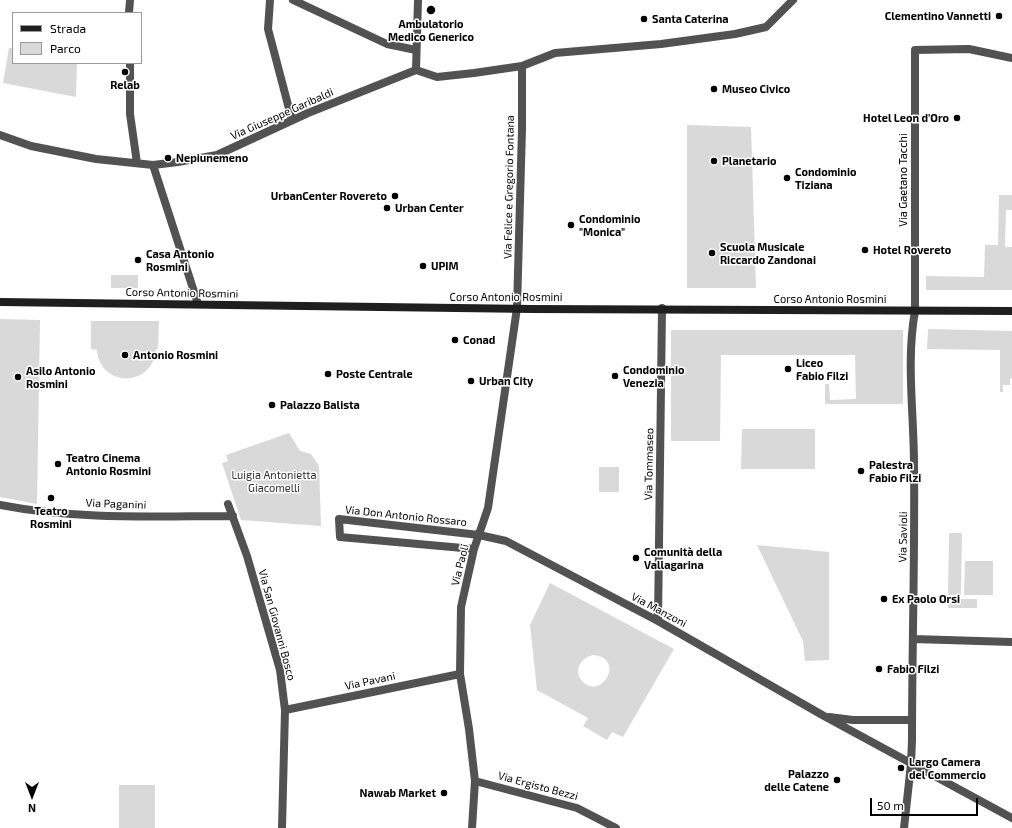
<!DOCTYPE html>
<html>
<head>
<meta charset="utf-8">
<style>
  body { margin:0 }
  #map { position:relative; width:1012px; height:828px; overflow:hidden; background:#fff; font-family:"Exo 2",sans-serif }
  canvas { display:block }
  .legend { position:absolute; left:12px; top:12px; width:130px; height:52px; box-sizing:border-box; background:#fff; border:1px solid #999; margin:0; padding:5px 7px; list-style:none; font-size:12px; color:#000 }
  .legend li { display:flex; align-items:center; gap:8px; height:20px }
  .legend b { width:20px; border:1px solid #999 }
  .north { position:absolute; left:12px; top:776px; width:40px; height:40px; -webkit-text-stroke:3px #fff; paint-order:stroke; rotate:180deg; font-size:11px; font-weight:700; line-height:16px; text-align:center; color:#000 }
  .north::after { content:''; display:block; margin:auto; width:14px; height:18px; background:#000; clip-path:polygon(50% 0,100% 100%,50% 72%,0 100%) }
  .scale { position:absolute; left:870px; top:798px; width:108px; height:18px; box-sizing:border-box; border:2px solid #000; border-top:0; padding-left:5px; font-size:12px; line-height:14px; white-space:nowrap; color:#000; -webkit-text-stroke:3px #fff; paint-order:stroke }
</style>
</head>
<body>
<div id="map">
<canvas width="1012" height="828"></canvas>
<ul class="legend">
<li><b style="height:5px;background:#1f1f1f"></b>Strada</li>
<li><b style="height:11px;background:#d9d9d9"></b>Parco</li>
</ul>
<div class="north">N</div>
<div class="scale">50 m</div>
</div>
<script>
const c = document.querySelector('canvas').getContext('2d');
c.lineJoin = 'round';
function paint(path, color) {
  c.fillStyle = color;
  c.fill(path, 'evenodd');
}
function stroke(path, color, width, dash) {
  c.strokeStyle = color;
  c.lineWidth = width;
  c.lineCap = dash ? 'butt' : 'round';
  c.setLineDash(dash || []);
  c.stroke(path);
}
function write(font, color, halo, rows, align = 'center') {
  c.font = font + ' "Exo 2",sans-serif';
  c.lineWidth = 3;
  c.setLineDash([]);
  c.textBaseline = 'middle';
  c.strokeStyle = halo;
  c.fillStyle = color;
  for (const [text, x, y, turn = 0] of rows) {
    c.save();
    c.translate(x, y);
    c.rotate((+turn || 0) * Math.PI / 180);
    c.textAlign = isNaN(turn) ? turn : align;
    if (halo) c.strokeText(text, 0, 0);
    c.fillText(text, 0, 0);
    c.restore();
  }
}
const green = new Path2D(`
  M9 48H13V63H77L76 97 3 83Z
  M687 125 751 127 756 288H687Z
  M999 195H1012V210H1006L1005 247H1012V290H926V276L984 277 985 245H998Z
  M111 275H138V288H111Z
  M0 319 40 320 37 504 0 497Z
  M91 321H159L158 349H156C153 388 100 388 97 350L91 349Z
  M928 329 1012 331V378L1010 379V385H1003V392H1000V350L927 349Z
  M671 330H903V404H825V384H829L830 400 856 399 855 355H721L720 441H671Z
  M742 429H815V469H741Z
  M289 433 300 451 311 454 319 466 321 526 241 520 222 463 228 461 226 455Z
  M599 467H619V492H599Z
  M949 533H962L961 595H948Z
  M757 545 829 552V660L805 661 803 641Z
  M965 561H993V595H964Z
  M550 583 674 649 623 737 612 732 607 740 583 726 588 718 537 690 530 625ZM593 655C627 658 601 702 582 681 573 670 581 658 593 655Z
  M948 599H977V608H948Z
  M119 785H155V828H119Z`);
const minor = new Path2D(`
  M270 0 268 29 292 120
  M293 0 387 44 416 50
  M129 13 130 0
  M130 63V114L137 163
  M416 70 437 77 474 73 522 66 555 53 661 44 735 34 766 27 793 0
  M416 70 418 0
  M0 135 31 146 96 159 153 165 178 162 217 155 308 113 416 70
  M153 165 198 304
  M228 504 247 556 280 670 285 710 282 828
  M0 505C77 520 155 516 233 516
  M474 549 340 537 339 519 479 535 506 541 658 621 824 716 1012 818
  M658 621 662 308
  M913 639 1012 642
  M285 710 460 674
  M829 717 853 720H912
  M475 781 577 808 616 828
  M472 828 475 781 469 729 460 674 461 607 474 549 488 508 517 308 522 129V66
  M904 828 911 764 912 740C912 649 915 557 914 465 914 413 906 361 915 311V50L969 49 1012 58`);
const secondary = new Path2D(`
  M0 302 533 309 1012 311`);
const markers = [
  [431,10,5,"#000"],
  [999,16,4,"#000"],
  [644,19,4,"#000"],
  [125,72,4,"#000"],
  [714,89,4,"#000"],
  [957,118,4,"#000"],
  [168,158,4,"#000"],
  [714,161,4,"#000"],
  [787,178,4,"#000"],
  [395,196,4,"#000"],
  [387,208,4,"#000"],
  [571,225,4,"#000"],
  [865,250,4,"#000"],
  [712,253,4,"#000"],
  [138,260,4,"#000"],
  [423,266,4,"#000"],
  [455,340,4,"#000"],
  [125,355,4,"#000"],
  [788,369,4,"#000"],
  [328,374,4,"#000"],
  [615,376,4,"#000"],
  [18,377,4,"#000"],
  [471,381,4,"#000"],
  [272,405,4,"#000"],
  [58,464,4,"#000"],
  [861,471,4,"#000"],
  [51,498,4,"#000"],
  [636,558,4,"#000"],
  [884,599,4,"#000"],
  [879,669,4,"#000"],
  [901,768,4,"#000"],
  [837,780,4,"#000"],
  [444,793,4,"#000"]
];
const poiNames = [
  ["Clementino Vannetti",991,16,"right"],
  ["Santa Caterina",652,19],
  ["Ambulatorio",431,24,"center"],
  ["Medico Generico",431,37,"center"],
  ["Relab",125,85,"center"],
  ["Museo Civico",722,89],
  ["Hotel Leon d'Oro",949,118,"right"],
  ["Nepiunemeno",176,158],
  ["Planetario",722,161],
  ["Condominio",795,172],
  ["Tiziana",795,185],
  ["UrbanCenter Rovereto",387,196,"right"],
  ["Urban Center",395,208],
  ["Condominio",579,219],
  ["\"Monica\"",579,232],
  ["Scuola Musicale",720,247],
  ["Riccardo Zandonai",720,260],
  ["Hotel Rovereto",873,250],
  ["Casa Antonio",146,254],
  ["Rosmini",146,267],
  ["UPIM",431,266],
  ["Conad",463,340],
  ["Antonio Rosmini",133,355],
  ["Liceo",796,363],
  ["Fabio Filzi",796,376],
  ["Condominio",623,370],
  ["Venezia",623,383],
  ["Asilo Antonio",26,371],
  ["Rosmini",26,384],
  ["Poste Centrale",336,374],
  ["Urban City",479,381],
  ["Palazzo Balista",280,405],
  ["Teatro Cinema",66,458],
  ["Antonio Rosmini",66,471],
  ["Palestra",869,465],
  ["Fabio Filzi",869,478],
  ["Teatro",51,511,"center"],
  ["Rosmini",51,524,"center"],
  ["Comunità della",644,552],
  ["Vallagarina",644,565],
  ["Ex Paolo Orsi",892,599],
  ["Fabio Filzi",887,669],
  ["Largo Camera",909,762],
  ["del Commercio",909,775],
  ["Palazzo",829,774,"right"],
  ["delle Catene",829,787,"right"],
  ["Nawab Market",436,793,"right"]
];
const streetNames = [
  ["Via Giuseppe Garibaldi",282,114,-24],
  ["Via Gaetano Tacchi",903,180,-90],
  ["Via Felice e Gregorio Fontana",509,187,-89],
  ["Corso Antonio Rosmini",182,293,1],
  ["Corso Antonio Rosmini",506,297],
  ["Corso Antonio Rosmini",830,299],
  ["Via Tommaseo",649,464,-89],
  ["Via Paganini",116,504,2],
  ["Via Don Antonio Rossaro",406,516,6],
  ["Via Savioli",903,537,-89],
  ["Via Paoli",460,565,-76],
  ["Via Manzoni",659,610,28],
  ["Via San Giovanni Bosco",277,625,75],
  ["Via Pavani",370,681,-12],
  ["Via Ergisto Bezzi",538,786,15]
];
const parkNames = [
  ["Luigia Antonietta",274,475],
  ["Giacomelli",274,488]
];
paint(green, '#d9d9d9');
stroke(minor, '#525252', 8);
stroke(secondary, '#1f1f1f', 8);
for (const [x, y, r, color] of markers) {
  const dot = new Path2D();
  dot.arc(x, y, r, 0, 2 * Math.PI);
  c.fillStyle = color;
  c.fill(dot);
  stroke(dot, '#fff', 1.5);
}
write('bold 11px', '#000', '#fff', poiNames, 'left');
write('11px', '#000', '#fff', streetNames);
write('11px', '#303030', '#fff', parkNames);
</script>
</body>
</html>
